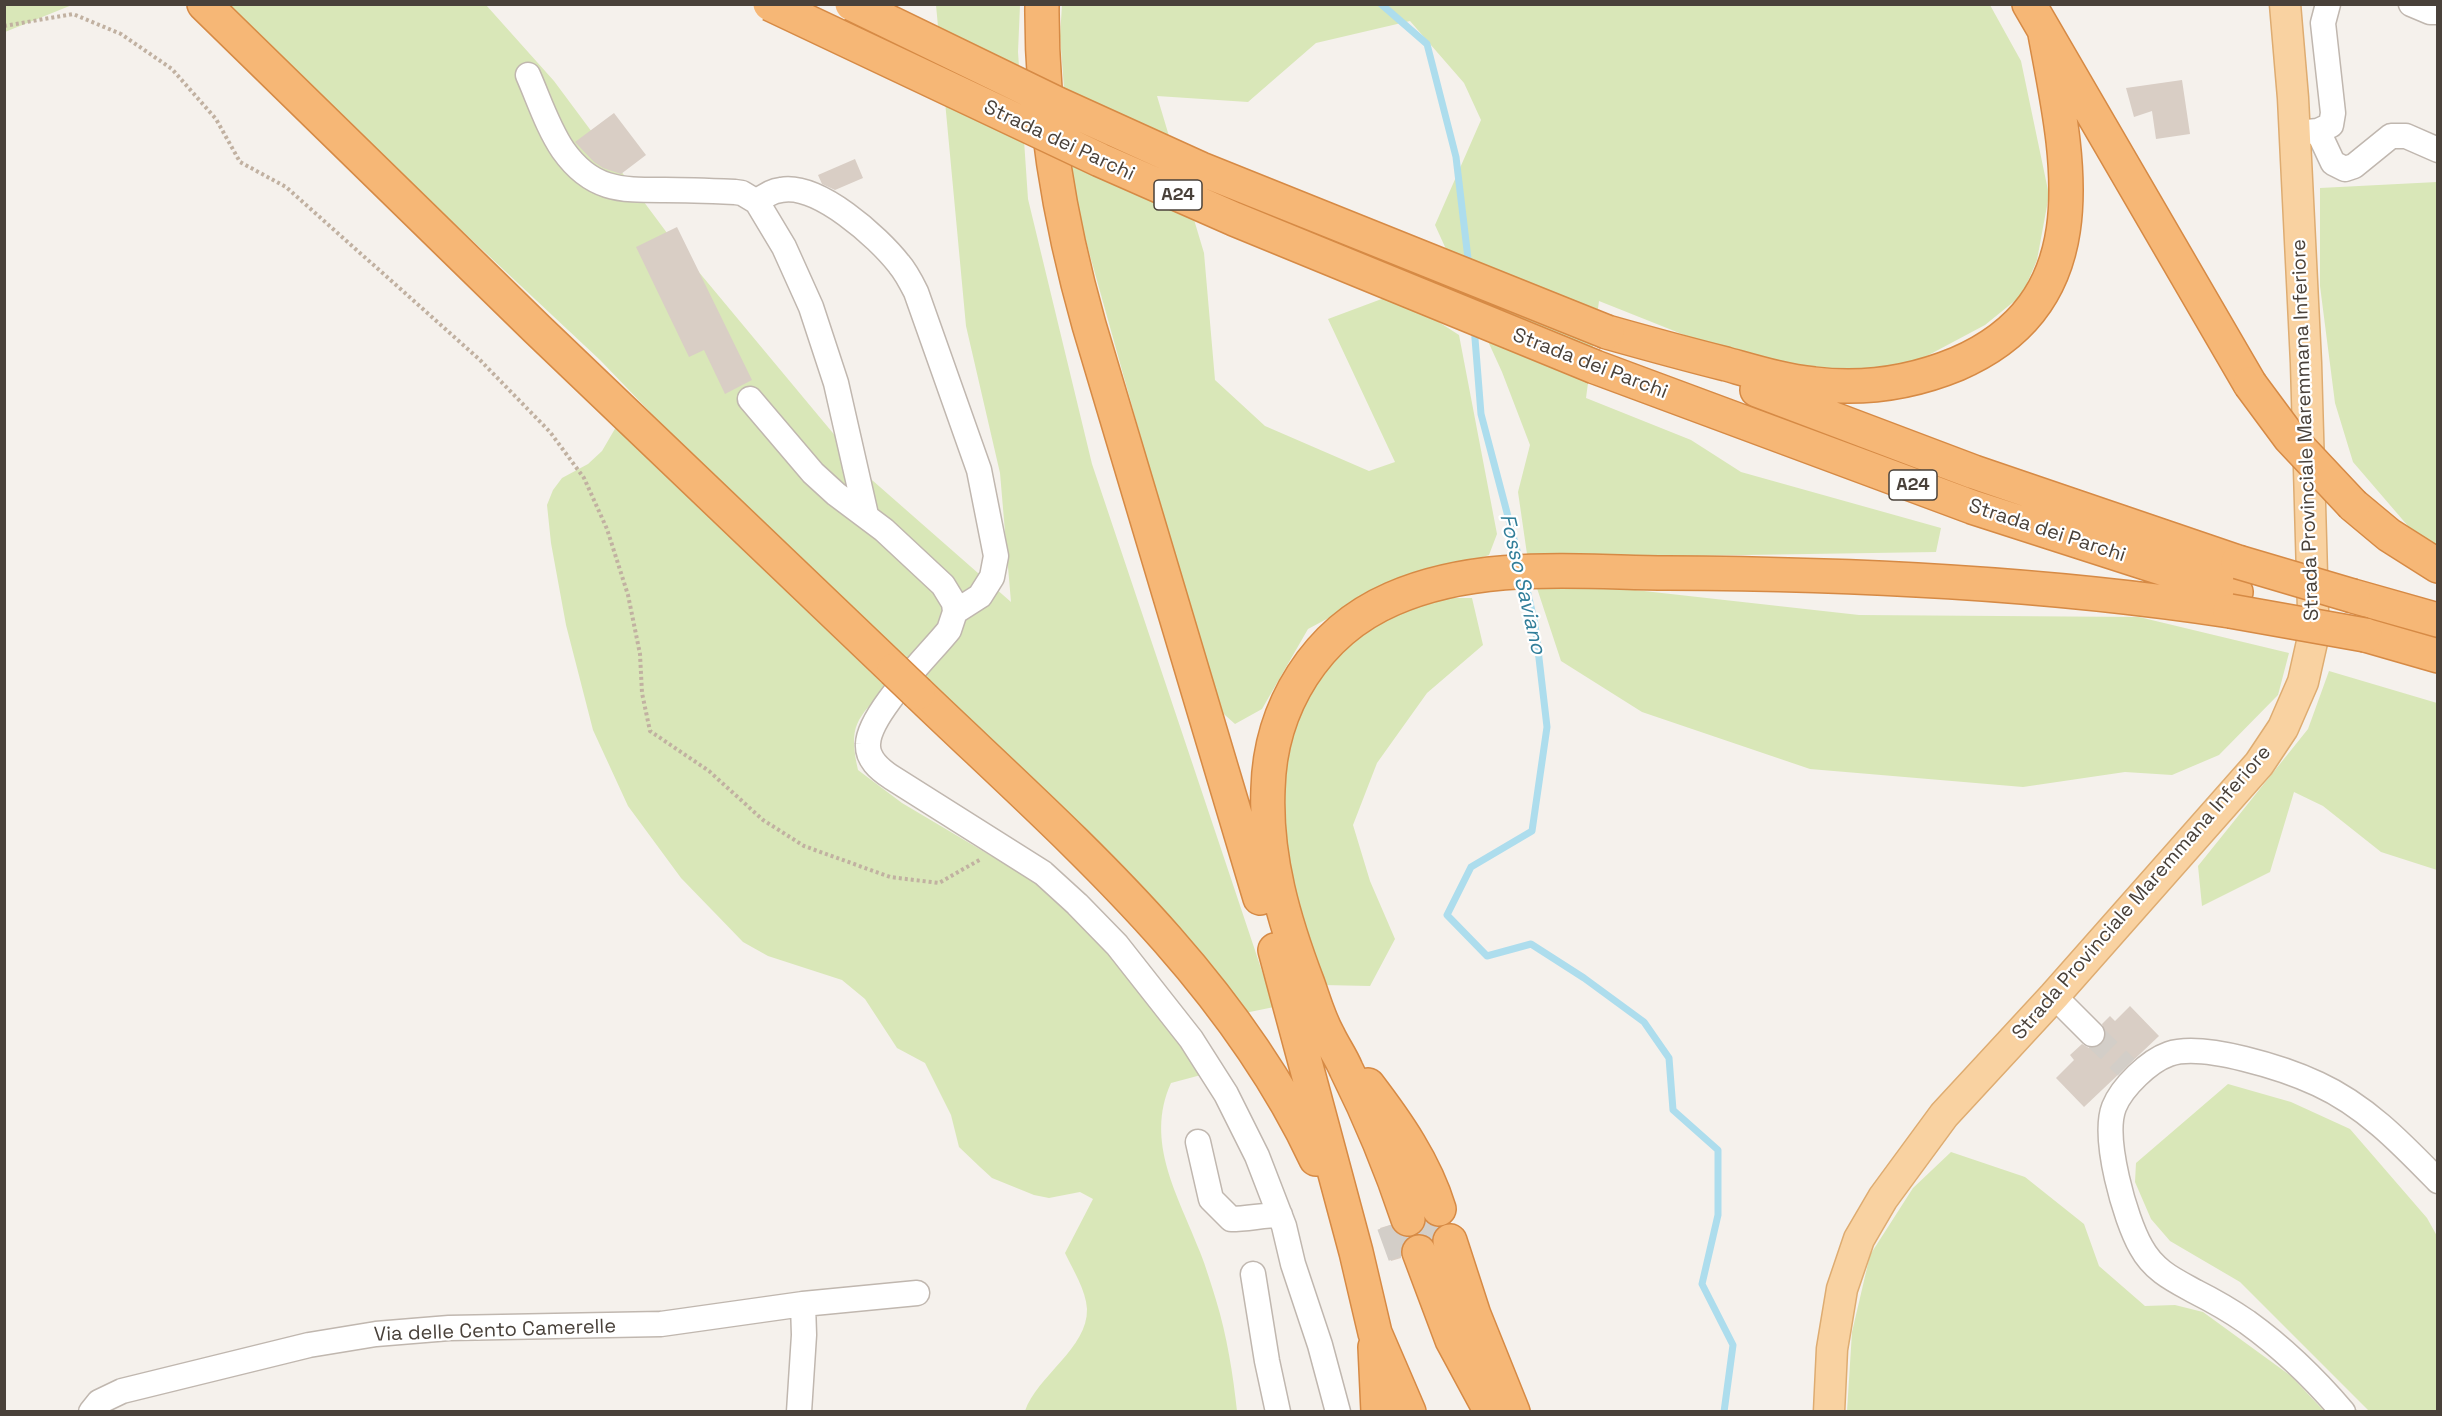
<!DOCTYPE html>
<html>
<head>
<meta charset="utf-8">
<style>
  body { margin:0 }
  #map { position:relative; width:2442px; height:1416px; overflow:hidden; background:#f5f1ec; font-family:"Space Grotesk",sans-serif }
  canvas { display:block }
  .frame { position:absolute; inset:0; border:6px solid #49413a; pointer-events:none }
</style>
</head>
<body>
<div id="map">
<canvas width="2442" height="1416"></canvas>
<div class="frame"></div>
</div>
<script>
const c = document.querySelector('canvas').getContext('2d');
c.lineJoin = 'round';
function paint(path, color) {
  c.fillStyle = color;
  c.fill(path, 'evenodd');
}
function stroke(path, color, width, dash) {
  c.strokeStyle = color;
  c.lineWidth = width;
  c.lineCap = dash ? 'butt' : 'round';
  c.setLineDash(dash || []);
  c.stroke(path);
}
function write(font, color, halo, rows, align = 'center') {
  c.font = font + ' "Space Grotesk",sans-serif';
  c.lineWidth = 4.5;
  c.setLineDash([]);
  c.textBaseline = 'middle';
  c.strokeStyle = halo;
  c.fillStyle = color;
  for (const [text, x, y, turn = 0] of rows) {
    c.save();
    c.translate(x, y);
    c.rotate((+turn || 0) * Math.PI / 180);
    c.textAlign = isNaN(turn) ? turn : align;
    if (halo) c.strokeText(text, 0, 0);
    c.fillText(text, 0, 0);
    c.restore();
  }
}
const green = new Path2D(`
  M5 4H72V5L5 32Z
  M230 5H486L554 81 673 241 872 480 1011 602 1000 473 966 326 936 5H1020L1018 52 1028 199 1092 464 1274 1007 1240 1014 805 573 600 360 425 196Z
  M1062 5H1990L2021 61 2049 195 2037 260 2022 295 1985 325 1908 366 1797 373 1702 342 1599 301 1586 398 1691 440 1741 472 1941 528 1936 552 1618 557 1617 588 1859 615 2139 617 2289 653 2278 695 2219 755 2172 775 2125 772 2023 787 1810 769 1642 712 1561 661 1528 561 1518 492 1530 445 1502 372 1435 225 1481 120 1464 83 1410 21 1316 43 1248 102 1157 96 1204 253 1215 380 1265 426 1369 471 1395 462 1328 319 1395 294 1459 335 1497 534 1489 555 1381 590 1308 629 1262 709 1235 724 1216 707 1072 191 1060 36Z
  M2437 182V546L2414 533 2353 462 2335 403 2320 286V188Z
  M616 427 886 687C857 720 848 724 858 770L902 803 1030 879 1070 910 1142 987 1201 1075 1171 1083C1144 1142 1179 1197 1200 1252 1206 1267 1211 1284 1216 1300 1227 1336 1233 1374 1237 1411H1025C1037 1376 1088 1348 1087 1309 1086 1290 1073 1270 1065 1253L1093 1199 1080 1192 1049 1198 1034 1195 992 1178 980 1167 959 1147 951 1115 925 1063 897 1048 865 999 842 980 768 956 743 942 681 878 628 806 593 730 566 625 551 543 547 505 553 490 562 478 588 464 602 451Z
  M1432 598H1472L1483 645 1427 693 1377 763 1353 825 1370 881 1395 939 1370 986 1323 985 1281 844 1279 773 1296 714 1337 644Z
  M2329 671 2437 703V870L2381 852 2323 806 2294 792 2270 872 2202 906 2198 866 2308 729Z
  M2228 1084 2291 1102 2350 1129 2427 1218 2437 1236V1411H2369L2240 1282 2170 1241 2151 1219 2135 1182 2136 1163Z
  M1951 1152 2025 1177 2084 1224 2099 1266 2145 1306 2175 1305 2203 1312 2291 1376 2324 1411H1847L1852 1332 1870 1255 1913 1188Z`);
const stream = new Path2D(`
  M1381 4 1427 44 1456 157 1469 267
  M1474 326 1481 414 1520 562
  M1525 581 1535 624 1547 727 1532 831 1471 867 1447 915 1487 956 1531 944 1584 978 1644 1022 1669 1058 1673 1110 1718 1150V1215L1702 1284 1733 1345 1724 1412`);
const building = new Path2D(`
  M2182 80 2190 134 2156 139 2152 111 2134 117 2126 88Z
  M614 113 646 155 621 174 603 168 594 162 575 142Z
  M855 159 863 178 835 190 822 184 818 175Z
  M677 227 752 380 725 394 704 350 689 357 636 247Z
  M2130 1006 2159 1036 2084 1107 2056 1078 2074 1060 2070 1055 2082 1044 2089 1048 2102 1044 2106 1037 2102 1024 2110 1016 2115 1021Z
  M1426 1223 1438 1227 1432 1238 1419 1234Z
  M1390 1225 1396 1233 1408 1237 1401 1248V1258L1391 1261 1380 1228Z`);
const minorTunnel = new Path2D(`
  M2092 1034 2126 1067`);
const highwayTunnel = new Path2D(`
  M1424 1214 1435 1247
  M1393 1224 1405 1257`);
const path = new Path2D(`
  M4 26 73 14 121 34 172 69 216 119 240 162 286 187 479 359 550 432 584 478 607 529 628 595 640 654 642 693 650 731 709 771 763 820 804 846 890 877 939 883 981 859`);
const minor = new Path2D(`
  M2411 4 2430 12H2438
  M528 75C539 100 548 128 563 150 592 191 621 190 665 190 689 190 712 191 735 192L742 193 757 202 784 247 811 307 836 383 866 515
  M2318 131 2331 125 2333 113 2323 23 2328 4
  M2295 133 2318 131 2333 163 2345 169 2354 166 2391 136H2406L2438 150
  M757 202C764 196 771 191 781 190 818 183 878 237 899 264 906 272 911 282 916 292L979 470 996 556 992 577 980 596 955 612
  M750 399 813 473 836 494 884 530 943 585 954 603 955 612 949 630C929 655 869 713 868 744 867 759 879 769 891 777L1043 873 1077 904 1117 945 1191 1039 1226 1094 1257 1156 1284 1226 1293 1264 1320 1345 1338 1412
  M2054 996 2092 1034
  M1198 1142 1211 1199 1231 1219C1248 1219 1263 1215 1280 1215
  M1253 1274 1267 1361 1278 1412
  M803 1304 917 1293
  M91 1412 99 1402 122 1391 309 1345 376 1334 449 1328 661 1324 803 1304 804 1335 799 1412
  M2343 1412C2314 1378 2283 1348 2247 1322 2231 1311 2214 1301 2196 1292 2174 1280 2154 1271 2141 1247 2125 1219 2102 1138 2114 1107 2122 1087 2149 1061 2169 1054 2203 1042 2286 1069 2318 1084 2366 1106 2402 1144 2438 1181`);
const major = new Path2D(`
  M1829 1412 1832 1349 1842 1289 1859 1239 1883 1198 1944 1115 2054 996 2259 764 2283 728 2303 682 2312 642 2313 610 2306 363 2293 98 2285 4`);
const highway = new Path2D(`
  M204 4 537 329 894 670
  M1042 4C1041 114 1059 219 1089 325L1260 898
  M2029 4 2250 384
  M1607 332C1646 343 1686 354 1726 364 1755 372 1784 381 1814 384 1863 390 1911 383 1957 364 2103 301 2068 157 2045 34
  M1595 367 1972 507 2236 592
  M1757 390 1974 472 2238 562
  M2353 505 2389 535 2438 566
  M2353 596 2438 620
  M2365 635 2438 656
  M918 693C1065 834 1228 971 1316 1159
  M1275 950 1356 1252 1375 1333 1409 1412
  M1368 1085C1397 1123 1425 1163 1439 1209
  M1408 1219C1391 1168 1370 1117 1346 1069 1341 1057 1333 1046 1328 1035 1319 1019 1314 1001 1308 984 1284 921 1265 857 1268 789 1270 707 1316 632 1392 599 1479 561 1575 572 1667 573 1856 574 2044 583 2230 611
  M1450 1241 1474 1315 1513 1412
  M1419 1252 1452 1340 1491 1412
  M1375 1347 1378 1412`);
const highwayBridge = new Path2D(`
  M770 4 1100 160 1234 219 1595 367
  M852 4 1060 105 1201 169 1607 332
  M2250 384 2290 438 2353 505
  M2238 562 2353 596
  M2230 611 2365 635
  M894 670 918 693`);
const shields = [
  [1178,195,48],
  [1913,485,48]
];
const shieldNames = [
  ["A24",1178,195],
  ["A24",1913,485]
];
const streetNames = [
  ["Strada dei Parchi",1059,141,25],
  ["Strada dei Parchi",1590,364,21],
  ["Strada Provinciale Maremmana Inferiore",2306,430,-92],
  ["Strada dei Parchi",2047,531,18],
  ["Strada Provinciale Maremmana Inferiore",2142,893,-49],
  ["Via delle Cento Camerelle",495,1331,-2]
];
const waterNames = [
  ["Fosso Saviano",1522,584,77]
];
paint(green, '#d9e7b8');
stroke(stream, '#addded', 7);
paint(building, '#d9cec5');
stroke(minorTunnel, '#d3cec8', 24, [24, 12]);
stroke(highwayTunnel, '#d3cec8', 33, [33, 16]);
stroke(minor, '#c0b7af', 27);
stroke(major, '#deac71', 33);
stroke(highway, '#d68a45', 36);
stroke(path, '#c1b1a1', 4, [3, 3]);
stroke(minor, '#fff', 24);
stroke(major, '#f9d2a1', 30);
stroke(highway, '#f6b776', 33);
stroke(highwayBridge, '#d68a45', 36, []);
stroke(highwayBridge, '#f6b776', 33);
for (const [x, y, w] of shields) {
  const box = new Path2D();
  box.roundRect(x - w / 2, y - 15, w, 30, 4.5);
  c.fillStyle = '#fff';
  c.fill(box);
  stroke(box, '#49413a', 1.5);
}
write('bold 18px', '#49413a', null, shieldNames);
write('20px', '#49413a', '#fff', streetNames);
write('italic 21px', '#317e99', '#fff', waterNames);
</script>
</body>
</html>
